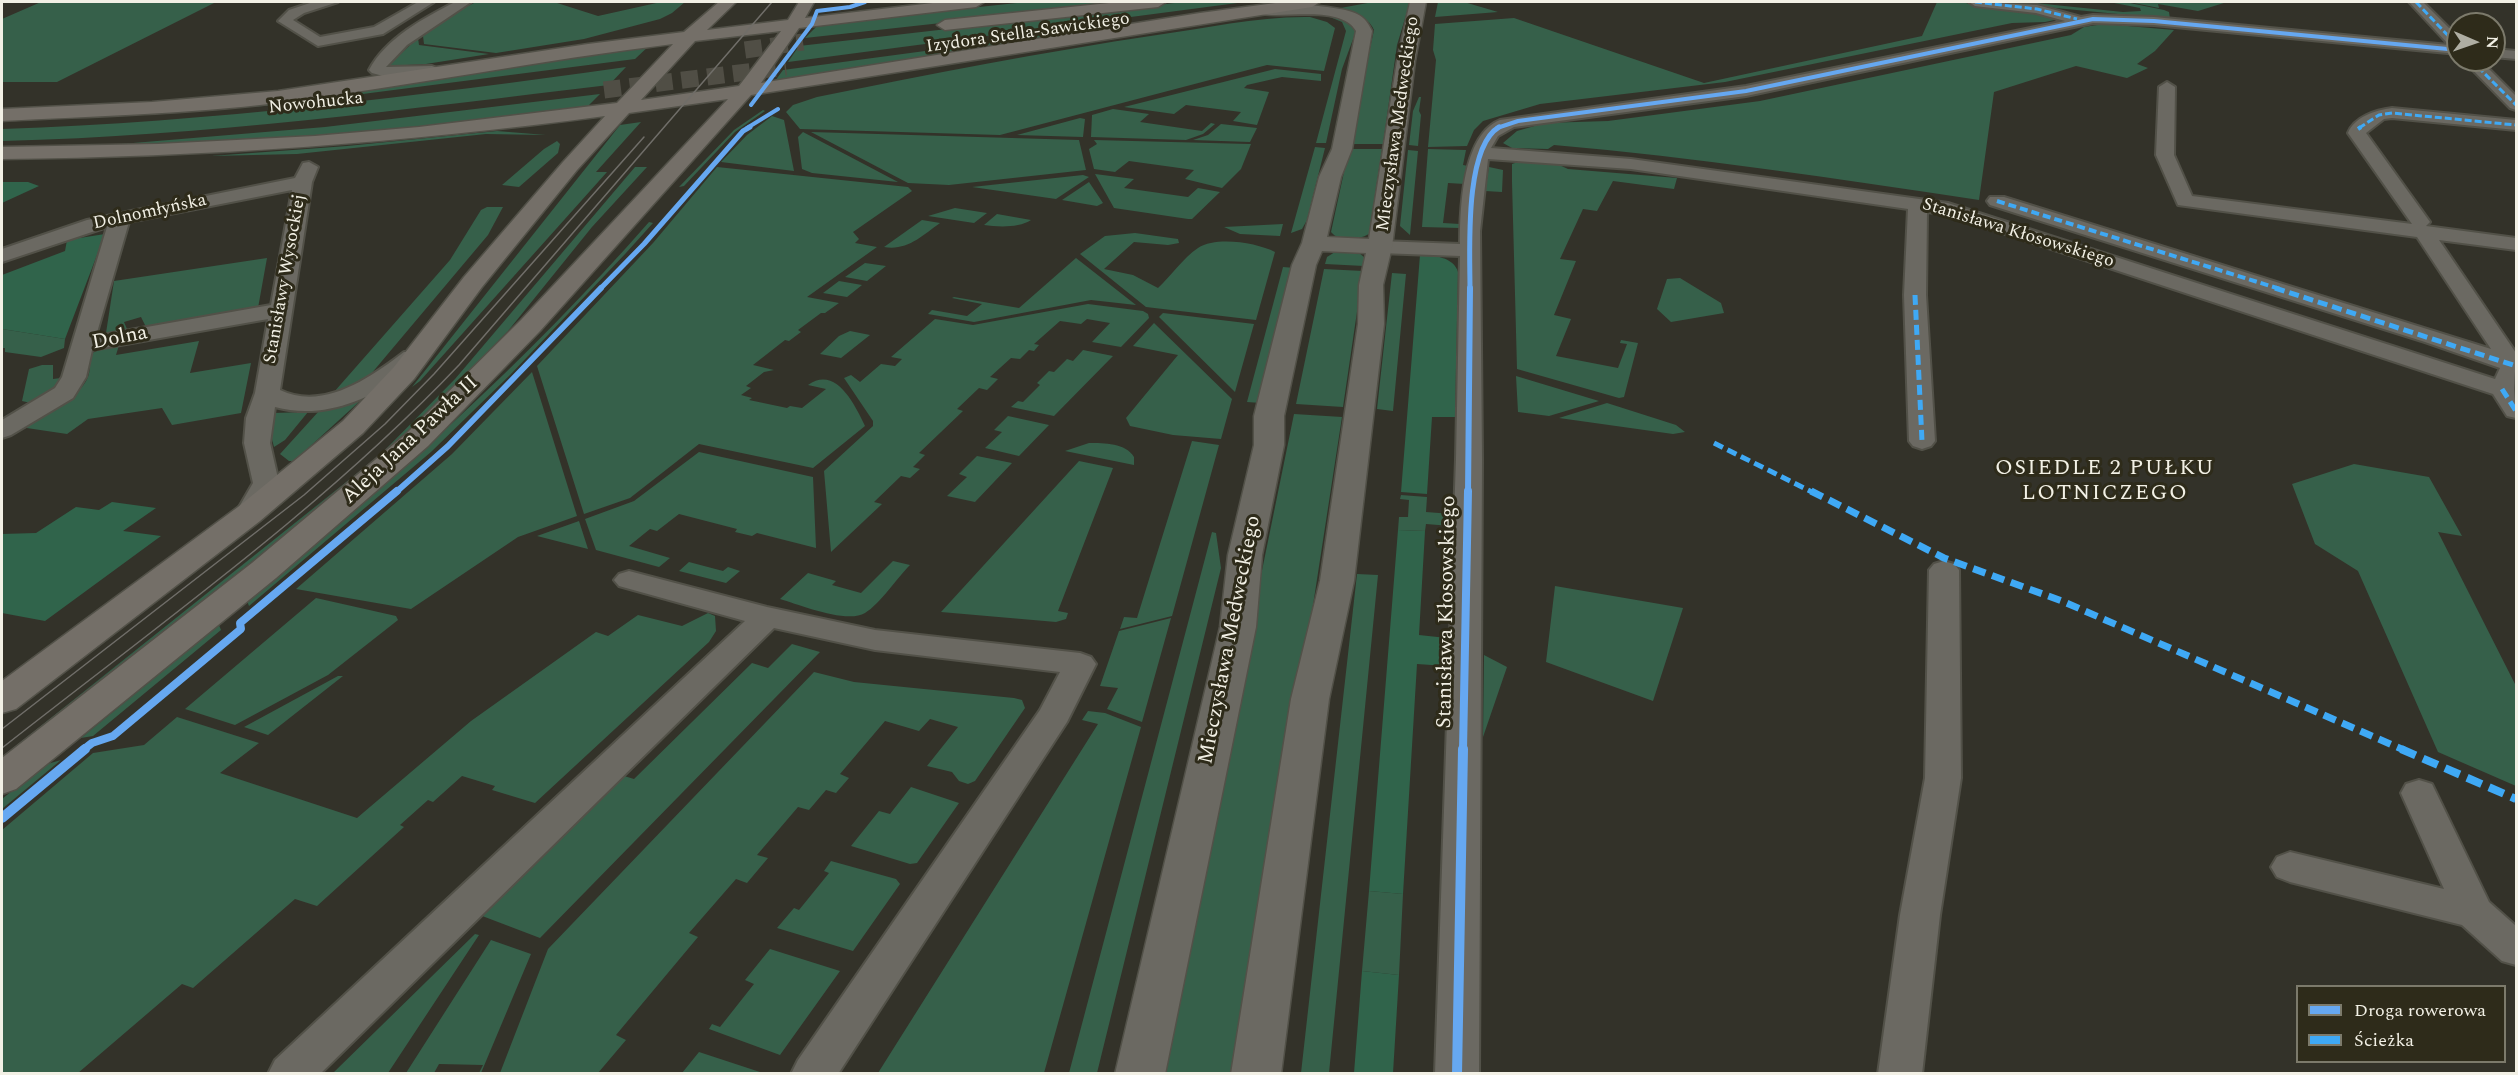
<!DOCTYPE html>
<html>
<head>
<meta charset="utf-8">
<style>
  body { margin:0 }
  #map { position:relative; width:2518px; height:1075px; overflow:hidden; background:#333229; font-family:Spectral,serif }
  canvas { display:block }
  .frame { position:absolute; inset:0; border:3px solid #f2f0e5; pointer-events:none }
  .legend { position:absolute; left:2296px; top:985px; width:210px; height:78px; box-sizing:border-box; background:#2e2b1a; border:2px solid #7c7a6b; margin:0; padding:8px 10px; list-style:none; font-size:18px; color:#f2f0e5 }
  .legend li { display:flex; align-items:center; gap:12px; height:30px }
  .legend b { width:30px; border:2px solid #7c7a6b }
  .north { position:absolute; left:2446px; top:12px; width:60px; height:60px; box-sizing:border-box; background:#2e2b1a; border:2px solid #7c7a6b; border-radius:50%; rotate:92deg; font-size:16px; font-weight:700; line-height:24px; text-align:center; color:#f2f0e5 }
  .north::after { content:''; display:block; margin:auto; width:21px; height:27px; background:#afaea3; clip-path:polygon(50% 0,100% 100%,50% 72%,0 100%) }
</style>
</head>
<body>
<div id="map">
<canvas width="2518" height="1075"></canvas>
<div class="frame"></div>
<ul class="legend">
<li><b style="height:8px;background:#66a8f1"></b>Droga rowerowa</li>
<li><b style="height:8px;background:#3fa9f5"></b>Ścieżka</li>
</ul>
<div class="north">N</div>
</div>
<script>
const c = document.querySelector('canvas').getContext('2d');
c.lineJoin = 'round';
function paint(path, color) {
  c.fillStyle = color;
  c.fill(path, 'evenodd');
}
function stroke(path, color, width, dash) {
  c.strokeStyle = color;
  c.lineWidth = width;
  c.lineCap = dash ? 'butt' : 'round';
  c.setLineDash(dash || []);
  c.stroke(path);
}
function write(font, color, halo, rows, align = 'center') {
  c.font = font + ' Spectral,serif';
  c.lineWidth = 6;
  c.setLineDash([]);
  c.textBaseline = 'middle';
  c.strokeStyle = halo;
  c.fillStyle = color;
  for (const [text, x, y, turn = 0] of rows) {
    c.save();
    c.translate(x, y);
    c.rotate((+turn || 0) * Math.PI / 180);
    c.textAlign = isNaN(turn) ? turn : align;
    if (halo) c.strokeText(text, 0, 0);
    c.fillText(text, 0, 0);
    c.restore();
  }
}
const green = new Path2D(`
  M41 2H216L57 82H2V19Z
  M476 2H554L598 16 661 2H685L672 13 660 19 584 39 496 53 424 44 423 36 450 15Z
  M1026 2H1132L805 38 819 24Z
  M1183 2H1245L788 62 799 46Z
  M1373 2H1410L1397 45 1383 144H1349L1374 30C1368 15 1349 13 1335 9Z
  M1438 2H1464L1498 12 1435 17Z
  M1937 2H1963L1979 7 2027 13 2028 10 2064 18 2045 22 2012 23 1725 82 1540 104 1483 121 1474 130 1467 146 1428 147 1436 60 1433 50 1435 24 1514 18 1704 83 1922 36Z
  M2109 2H2125L2164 10 2169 12 2170 19 2035 6V3L2123 12 2141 11 2140 8Z
  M2129 2H2227L2198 11 2158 4 2159 8Z
  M1224 11 775 81 783 70Z
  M1325 15 1337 16 1354 26 1356 31 1342 69 1326 143H1316L1346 31 1342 22Z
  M1310 17 1327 22 1335 28 1324 71 1267 65 1000 135 800 129 786 112 793 105 817 97C930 74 1043 52 1157 35 1207 28 1259 16 1310 17Z
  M2104 24 2174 30 2155 51 2137 64 2148 68 2127 78 2076 66 1994 92 1979 200C1838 179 1696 157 1554 145L1548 149 1512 148 1503 143 1517 131 1545 123 1608 121 1760 101 2071 35 2084 27Z
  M418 38 419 45 489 54 426 64 387 66Z
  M651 44 635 59 277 105 138 115 23 119 125 114Z
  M626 67 609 85C407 109 205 136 2 141V129C212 122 418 96 626 67Z
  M1275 69 1321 74V81L1282 77 1247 85 1244 88 1269 92 1257 125 1233 121 1241 112 1186 105 1174 114 1124 107Z
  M600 94 588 106 449 124 272 140 97 146 325 127Z
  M1419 97H1421L1419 111 1421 115 1418 146 1409 145 1413 111Z
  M1113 109 1149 114 1140 122 1202 131 1211 123 1215 124 1203 134 1186 140 1091 137 1092 115Z
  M763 110 765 111 735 132 684 186 679 187 734 130Z
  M772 116 784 120 794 171 721 162 747 135Z
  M1080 118 1085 119 1083 137 1017 135Z
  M641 122 596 172H607L420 381 412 387 620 125Z
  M1221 124 1257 128 1250 142 1193 140 1208 135Z
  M497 131 546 135 486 134 297 154 211 156 347 146Z
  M803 132 898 182 812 173 802 169 798 137Z
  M811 132 1079 140 1086 170 949 185 908 183Z
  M1094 140 1249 144H1251L1241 169 1222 188 1185 179 1194 170 1129 161 1115 172 1094 169 1089 149 1097 144Z
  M557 141 560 144 558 153 519 187 502 185 544 149Z
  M1315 147 1325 148 1307 220 1302 229 1291 233Z
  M1349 149H1382L1369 234C1358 240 1340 243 1331 232Z
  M1428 149 1466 150 1463 165 1468 166 1465 184 1448 183 1443 223 1460 224V228L1422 227Z
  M1408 150 1418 151 1410 235 1400 226Z
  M1518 162 1557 164 1568 169 1677 178 1674 189 1613 181 1597 211 1583 209 1560 259 1576 261 1554 315 1571 319 1556 356 1618 368 1627 344 1620 343 1621 340 1638 343 1624 397 1619 398 1517 369 1512 182V164Z
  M635 167H647L592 227 508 331 414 427 313 513 2 760V757L380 455 455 379Z
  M717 167 908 187 912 191 853 232 859 239 855 243 877 247 807 297 839 303 825 313H821L798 330 801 332 789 341 785 340 753 365 774 370 764 372 746 386 751 388 741 395 752 398 749 400 787 408 790 406 802 408 826 389 808 385C836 365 855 405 865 426L813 468 699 444 630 498 584 514 537 366 653 243Z
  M1489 167 1503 170 1502 192 1485 191Z
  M1095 174 1134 179 1124 188 1188 197 1198 188 1220 192 1192 219H1188L1114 208Z
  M1083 175 1089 177 1056 199 972 187Z
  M1089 182 1103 203 1097 206 1062 200Z
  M487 207H503L488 235 371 374 354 385 334 392 450 260 481 210Z
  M955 208 987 213 974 223 928 216Z
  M997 214 1031 220C1019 228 998 227 984 225Z
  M922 220 940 223C922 236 907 251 884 247Z
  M649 222 653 223 626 253 510 375 431 452 249 606 247 601C390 484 527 361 649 222Z
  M1283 224 1280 236 1240 234 1224 227Z
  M1135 233 1178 239 1179 243 1168 245 1134 242 1104 269 1133 275 1158 288C1171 276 1183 258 1198 248 1217 236 1257 243 1275 252L1256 320 1146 307 1080 254 1105 236Z
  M1335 252H1358L1365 258 1364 266 1325 264 1327 257Z
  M267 258 258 308 146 327 141 317 124 322 127 329 106 333 114 281Z
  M1076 258 1136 305 1091 300 974 322 928 314 932 310 967 316 982 304 952 298 954 297 1019 308Z
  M865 263 886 266 867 281 845 277Z
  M1283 267 1295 268 1261 403 1247 402Z
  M1324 269 1363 271 1343 407 1296 404Z
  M1392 273 1406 274 1393 411 1377 409Z
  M1680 278 1721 303 1724 313 1671 322 1657 309 1667 279Z
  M839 281 862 285 847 297 823 293Z
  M1088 304 1143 311 1148 314 1149 318 1121 347 1092 342 1110 323 1087 319 1081 324 1060 321 1034 344 1039 345 1034 351 1029 350 1020 359 1011 358 990 377 998 379 987 390 979 388 957 409 963 411 919 453 925 455 913 467 920 469 910 478 901 476 874 502 882 504 831 552 824 471 873 426V421L844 378 851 375 860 382 881 364 895 366 902 359 891 357 935 319 973 325Z
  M1163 313 1254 324 1235 392 1159 317Z
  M1154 323 1232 399 1221 439 1173 435 1130 426 1126 418 1178 355 1133 346Z
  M2 329 65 339 64 348 41 357 5 352V348H2Z
  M850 331 870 335 841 358 820 354 839 336Z
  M199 341 190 373 251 363 241 413 172 425 162 408 88 419 67 434 20 427C41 415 78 401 88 377 91 369 89 361 92 353L120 342 116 355Z
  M1083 350 1113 356 1054 416 1011 407 1018 401 1023 402 1040 385 1037 383 1049 371 1054 372 1067 359 1073 361Z
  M42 365H53V379L61 378C56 391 47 397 35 404L22 401 29 369Z
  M532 372 577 516 518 537 411 609 296 589 452 454Z
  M1516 376 1599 401 1549 416 1518 412Z
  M360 401 294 461H289L280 454 319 411Z
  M1607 403 1676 425 1685 432 1673 434 1559 418Z
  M308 412 285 440 274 447 270 432 273 413Z
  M1294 414 1342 417 1241 1073 1159 1074Z
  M1008 416 1049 425 1019 456 985 448 1002 432 994 430Z
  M1192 441 1219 445 1172 616 1120 629 1124 617 1137 618Z
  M1089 443C1104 443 1126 443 1134 457V465L1065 451Z
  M699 452 813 477 816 548 757 533 752 536 735 532 737 529 679 514 657 531 650 529 629 546 670 558 659 567 596 550 585 519 634 501Z
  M977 456 1012 463 975 502 947 496 967 477 959 474Z
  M1079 461 1113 468 1058 611 1068 613 1066 619 1056 622 941 612Z
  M2354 464 2429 477 2462 536 2438 532 2516 686V786L2438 752 2358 571 2315 544 2292 484Z
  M1401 495 1427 497 1426 512 1452 514 1451 526 1426 524 1425 531 1398 530 1399 517H1408L1409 500 1400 499Z
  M579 521 588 549 537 536Z
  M1212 532 1216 533 1221 568 1097 1073H1069Z
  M893 561 910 565C897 578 880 604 865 613 847 624 800 605 780 599L808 573 836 581 832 585 861 593Z
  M689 562 723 571 728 567 740 571 726 583 679 571Z
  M1357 574 1378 575 1329 1073H1301Z
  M1555 586 1683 608 1653 701 1546 662Z
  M316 598 396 616 398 620 328 675 235 725 185 709Z
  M708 613 715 616 716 631 709 642 535 803 492 790 495 786 462 776 433 802 428 800 400 825 404 827 317 906 295 899 193 988 182 984 78 1073H2V830L93 753 144 745 177 717 259 743 220 773 357 818 471 721 596 632 608 636 638 615 682 626Z
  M1171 618 1142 722 1107 709 1118 688 1100 686 1119 631Z
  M219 625 221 630 93 736 81 738Z
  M792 644 820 652 540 938 477 914 621 775 634 779 752 663 768 668Z
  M1484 655 1507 667 1483 737Z
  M814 672 854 682 1014 698 1022 700 1025 708 975 781 968 784 959 781 952 772 927 766 958 727 930 719 919 731 885 721 840 774 849 778 836 793 826 790 809 810 798 807 757 855 768 858 747 883 736 879 689 933 698 937 616 1035 626 1040 598 1073H500L548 949Z
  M338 676H343L268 735 244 727Z
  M1088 711 1105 713 1141 727 1044 1073H878L1098 724 1082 720Z
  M61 760 2 809V799L44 765Z
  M911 787 959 803 917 863 910 864 851 846 879 811 890 814Z
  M831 861 896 879 900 884 853 951 777 928 794 908 799 910 829 873 824 871Z
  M1369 891 1403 894 1399 975 1362 971Z
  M475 934 479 935 388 1073H333Z
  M491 940 531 954 481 1073H479L483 1065 439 1064 434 1073H406Z
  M770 949 840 971 780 1055 709 1029 712 1024 720 1027 754 984 745 980Z
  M699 1052 763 1073H682Z`);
const forest = new Path2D(`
  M2 182H28L39 186 2 203Z
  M105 234 65 339 2 329V275L65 251 67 240Z
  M1420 255C1433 255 1454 257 1458 272L1455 417H1432L1427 494 1401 492Z
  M112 502 156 508 123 531 161 536 45 621 2 613V534L36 533 76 507 99 510Z
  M1398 530 1425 531 1419 635 1447 638 1446 666 1417 664 1403 894 1369 891Z
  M1362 971 1399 975 1393 1073H1354Z`);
const secondaryTunnel = new Path2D(`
  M745 50 803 42
  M604 90 786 67`);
const minor = new Path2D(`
  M313 2H338L304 13 293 20 320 37 374 27 418 2H434L383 34 318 46 278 21 289 10Z
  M455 2H471L407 45 386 67 432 66 437 68 440 71 437 74 394 79 372 73 369 70C386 38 424 18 455 2Z
  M1969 2 2037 5 2081 17 2093 15 2154 17 2449 45 2409 2H2423L2458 37V54L2154 25 2093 23 1746 96 1514 127 1498 136 1491 148 1631 159 1948 203 2495 379 2500 368 2425 342 1990 205 1987 201 1990 197H2004L2491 349 2417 237 2178 205 2156 155 2159 87 2167 82 2175 87 2174 155 2192 196 2412 224 2348 133C2354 117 2376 110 2392 108L2516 120V130L2392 118 2384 119 2366 133 2430 222 2426 226 2516 238V250L2439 240 2516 353 2514 389 2516 418 2507 416 2493 394 1945 214 1927 212 1926 295 1935 441 1931 446 1922 449 1913 446 1909 441 1904 295 1908 209 1631 169 1488 159 1480 231 1482 459 1479 1074H1435L1456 459 1460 256 1380 253 1373 251 1370 247 1373 243 1380 241 1460 244C1460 209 1462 135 1500 120L1746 86 2065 21 2036 13 1975 6Z
  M2494 49 2516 51V59L2494 57Z
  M2463 60H2480L2516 96V110L2510 108Z
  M309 162 318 167 312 182 280 390C323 411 370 378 404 352H420L424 357C418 366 408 372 399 378 362 403 319 419 275 407L270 443 279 483 259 520 249 522 239 520 235 514 253 483 244 443 246 418 255 393 268 319 92 350 86 377 73 398 11 435 2 438V420L55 388 62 377 107 227 2 262V249L87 220 295 178 303 163ZM292 190 271 305 96 336 129 222Z
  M1944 561 1954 564 1959 570 1961 778 1940 915 1922 1074H1878L1900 915 1925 778 1929 570 1934 564Z
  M629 571 767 607 875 630 1080 653 1091 657 1096 664 1067 722 838 1074H791L798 1060 1040 710 1060 672 875 650 774 628 320 1074H268L275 1060 745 621 619 586 614 580 619 574Z
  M2419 780 2432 784 2489 902 2516 926V965L2502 961 2462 925 2290 882 2277 877 2271 867 2277 857 2290 852 2444 889 2401 793 2406 784Z`);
const tertiary = new Path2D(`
  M1410 2H1426L1415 61 1392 247 1383 285 1384 324 1354 581 1329 699 1281 1074H1231L1291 699 1320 581 1358 324 1359 285 1366 253 1322 251 1316 265 1284 416V445L1262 555 1256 627 1165 1074H1115L1220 627 1228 555 1254 445V416L1292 265 1302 243 1319 177 1332 149 1356 31C1338 0 1263 25 1250 9 1262 0 1341 5 1357 14 1365 18 1368 23 1372 31L1352 149 1341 177 1327 237 1369 239 1397 61Z`);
const secondary = new Path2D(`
  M719 2H736L707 30 788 20 799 2H814L805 18 941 2H984L976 7 799 28 761 83 1200 13 1283 2H1320L1312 7 751 95 540 331 428 446 276 578 16 789 2 794V758L252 563 406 434 521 320 728 99 629 113 577 170 482 287 414 379 363 433 260 521 16 709 2 713V681L238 507 343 421 394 367 464 277 563 162 605 116C404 143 204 157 2 159V147L158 144 315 136 419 127 617 103 673 44C541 60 410 86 278 103 187 114 94 116 2 121V109L152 102 278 91 588 44 684 32ZM781 31 739 86 641 100 695 41Z
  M1119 2H1166L1158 7 945 30 937 25 945 20Z`);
const tram = new Path2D(`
  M2 729 304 495 385 424 434 374 644 137
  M2 748C158 625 322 509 459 365L772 2`);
const quietFar4 = new Path2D(`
  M1975 2 2037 9 2077 19
  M2416 2 2458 46
  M2471 60 2516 105
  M2359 128 2379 115 2392 113 2516 125`);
const quietFar3 = new Path2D(`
  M2358 129 2361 127
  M1997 201 2280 289`);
const quietFar2 = new Path2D(`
  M2275 288 2516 366
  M1915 295 1922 441
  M2502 389 2516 411
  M1714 443 1814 493`);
const quietFar1 = new Path2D(`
  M1811 491 1944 558 2062 601 2404 750`);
const quiet = new Path2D(`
  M2401 749 2516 799`);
const cyclewayFar4 = new Path2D(`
  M751 105 812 24 817 11 850 7 865 2
  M747 128 778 109
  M1497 128 1518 121 1746 91 2093 19 2154 21 2458 50`);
const cyclewayFar3 = new Path2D(`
  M600 289 644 244 743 131 750 127
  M1470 289C1470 252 1464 148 1499 127`);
const cyclewayFar2 = new Path2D(`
  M395 493 448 446 601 288
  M1468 493 1470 288`);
const cyclewayFar1 = new Path2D(`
  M83 750 92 743 113 736 241 629 240 623 397 491
  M1463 750 1468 491`);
const cycleway = new Path2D(`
  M2 818 85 749
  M1457 1074 1463 749`);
const farStreetnames = [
  ["Izydora Stella-Sawickiego",1028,34,-8],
  ["Nowohucka",316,104,-6],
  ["Mieczysława Medweckiego",1399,124,-82],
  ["Dolnomłyńska",150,213,-12],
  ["Stanisława Kłosowskiego",2018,234,17],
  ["Stanisławy Wysockiej",286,279,-80]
];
const streetNames = [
  ["Dolna",120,339,-11],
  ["Aleja Jana Pawła II",411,441,-43],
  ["Stanisława Kłosowskiego",1448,612,-89],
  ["Mieczysława Medweckiego",1231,640,-79]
];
const neighbourhoodNames = [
  ["OSIEDLE 2 PUŁKU",2105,470],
  ["LOTNICZEGO",2105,495]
];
paint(green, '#36604a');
paint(forest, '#30644b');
stroke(secondaryTunnel, '#504e45', 17, [17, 9]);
stroke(minor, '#525148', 4);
stroke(tertiary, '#525148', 3);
stroke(secondary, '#525148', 3);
paint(minor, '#6b6962');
paint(tertiary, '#6b6962');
paint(secondary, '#746f68');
stroke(tram, '#706e69', 1.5);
stroke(quietFar4, '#3fa9f5', 3, [7, 3]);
stroke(quietFar3, '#3fa9f5', 4, [8, 4]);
stroke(quietFar2, '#3fa9f5', 5, [10, 5]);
stroke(quietFar1, '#3fa9f5', 7, [13, 7]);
stroke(quiet, '#3fa9f5', 8, [16, 8]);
stroke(cyclewayFar4, '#66a8f1', 4);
stroke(cyclewayFar3, '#66a8f1', 5);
stroke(cyclewayFar2, '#66a8f1', 6);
stroke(cyclewayFar1, '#66a8f1', 8);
stroke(cycleway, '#66a8f1', 10);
write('18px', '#f2f0e5', '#2e2b1a', farStreetnames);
write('21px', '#f2f0e5', '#2e2b1a', streetNames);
c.letterSpacing = '1.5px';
write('22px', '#f2f0e5', '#2e2b1a', neighbourhoodNames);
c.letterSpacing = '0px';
</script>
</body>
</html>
